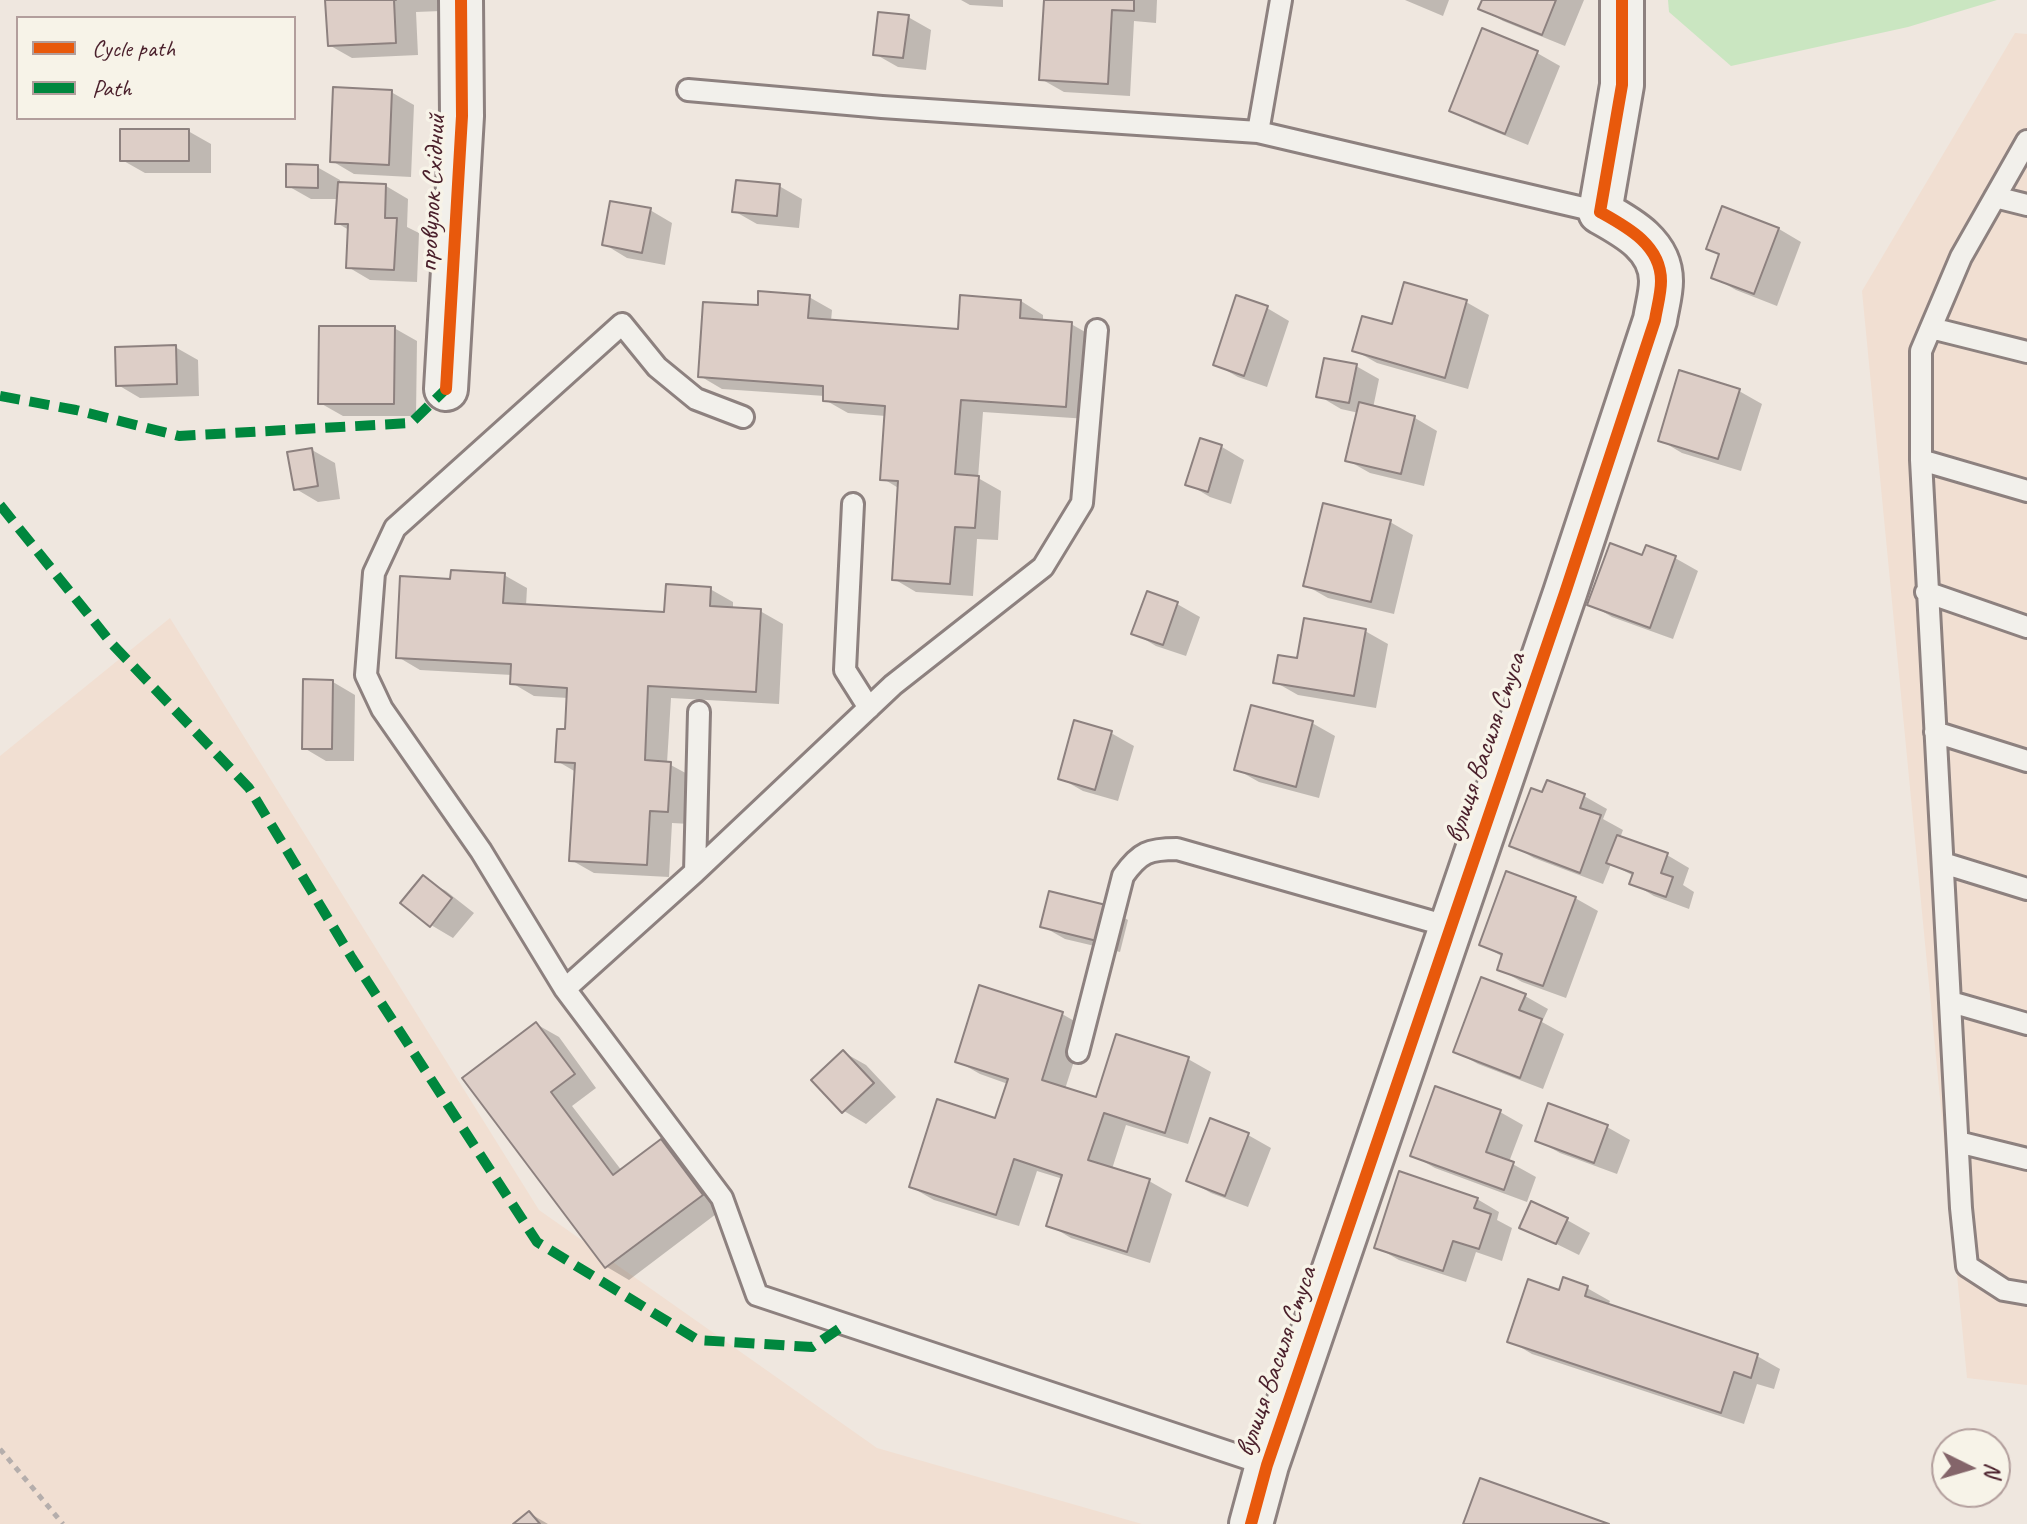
<!DOCTYPE html>
<html>
<head>
<meta charset="utf-8">
<style>
  body { margin:0 }
  #map { position:relative; width:2027px; height:1524px; overflow:hidden; background:#efe7df; font-family:Caveat,sans-serif }
  canvas { display:block }
  .legend { position:absolute; left:16px; top:16px; width:280px; height:104px; box-sizing:border-box; background:#f7f3e8; border:2px solid #b29e9c; margin:0; padding:10px 14px; list-style:none; font-size:24px; color:#4a1f2b }
  .legend li { display:flex; align-items:center; gap:16px; height:40px }
  .legend b { width:40px; border:2px solid #b29e9c }
  .north { position:absolute; left:1931px; top:1428px; width:80px; height:80px; box-sizing:border-box; background:#f7f3e8; border:2px solid #b29e9c; border-radius:50%; rotate:95deg; font-size:22px; font-weight:700; line-height:32px; text-align:center; color:#4a1f2b }
  .north::after { content:''; display:block; margin:auto; width:28px; height:36px; background:#84656a; clip-path:polygon(50% 0,100% 100%,50% 72%,0 100%) }
</style>
</head>
<body>
<div id="map">
<canvas width="2027" height="1524"></canvas>
<ul class="legend">
<li><b style="height:10px;background:#e8590c"></b>Cycle path</li>
<li><b style="height:10px;background:#00873e"></b>Path</li>
</ul>
<div class="north">N</div>
</div>
<script>
const c = document.querySelector('canvas').getContext('2d');
c.lineJoin = 'round';
function paint(path, color) {
  c.fillStyle = color;
  c.fill(path, 'evenodd');
}
function stroke(path, color, width, dash) {
  c.strokeStyle = color;
  c.lineWidth = width;
  c.lineCap = dash ? 'butt' : 'round';
  c.setLineDash(dash || []);
  c.stroke(path);
}
function write(font, color, halo, rows, align = 'center') {
  c.font = font + ' Caveat,sans-serif';
  c.lineWidth = 7;
  c.setLineDash([]);
  c.textBaseline = 'middle';
  c.strokeStyle = halo;
  c.fillStyle = color;
  for (const [text, x, y, turn = 0] of rows) {
    c.save();
    c.translate(x, y);
    c.rotate((+turn || 0) * Math.PI / 180);
    c.textAlign = isNaN(turn) ? turn : align;
    if (halo) c.strokeText(text, 0, 0);
    c.fillText(text, 0, 0);
    c.restore();
  }
}
const built = new Path2D(`
  M2015 33 2027 34V1385L1967 1378 1862 291Z
  M170 618 539 1210 877 1448 1142 1524H0V756Z`);
const green = new Path2D(`
  M1668 0H1997L1908 27 1731 66 1669 12Z`);
const shadow = new Path2D(`
  M327 0H441V11L416 12 418 55 352 58 329 45Z
  M961 0H1003V7L970 5Z
  M1046 0H1157L1156 23 1134 21 1130 96 1064 92 1041 79Z
  M1405 0H1449L1443 16Z
  M1484 0H1584L1565 46 1503 21 1481 8Z
  M908 17 931 30 926 70 898 67 875 54Z
  M1484 31 1537 53 1560 66 1528 145 1474 123 1451 110Z
  M391 92 414 105 411 177 354 174 332 161Z
  M188 131 211 144V173H145L122 160Z
  M317 167 340 180V184L386 186 408 199 407 227 419 233 417 282 370 280 348 267 349 230 337 223 339 199H311L288 186Z
  M779 186 802 199 799 228 757 224 734 211Z
  M1723 209 1779 229 1801 242 1777 306 1736 290 1713 277 1721 256 1708 248Z
  M650 210 672 223 665 265 627 258 604 244Z
  M809 297 832 310 831 321 960 331 1021 301 1043 315V322L1071 324 1094 337 1088 419 983 412 978 478 1001 491 998 540 977 539 973 596 916 592 894 579 900 489 882 478 886 416 848 413 825 400V396L722 389 700 376 760 308Z
  M1466 302 1489 315 1468 389 1377 363 1354 350Z
  M1267 308 1289 321 1267 387 1238 377 1215 364Z
  M394 328 417 341 416 416H343L320 403Z
  M175 347 198 360 199 396 140 398 118 385Z
  M1356 366 1379 379 1373 408 1415 418 1437 431 1424 486 1370 473 1347 460 1359 413 1341 409 1319 396Z
  M1739 391 1762 404 1741 471 1682 453 1660 440Z
  M1202 441 1222 447 1244 460 1231 504 1210 497 1188 484Z
  M312 450 335 463 340 499 318 502 296 489Z
  M1390 522 1413 535 1394 614 1328 598 1305 585Z
  M1644 557 1675 558 1698 571 1673 639 1612 617 1590 604Z
  M504 575 527 588 526 606 666 614 710 589 733 602V609L760 611 783 624 779 704 671 698 667 763 693 777 690 824 672 823 669 877 594 873 571 860 576 772 557 761 567 731 568 698 534 696 512 683V675L420 670 398 657 452 581Z
  M1177 604 1200 617 1186 656 1156 646 1134 633Z
  M1365 631 1388 644 1376 708 1298 695 1275 682Z
  M333 682 355 695 354 761H326L304 748Z
  M1252 707 1312 723 1335 736 1319 798 1259 782 1236 769Z
  M1111 733 1134 746 1118 801 1083 791 1060 778Z
  M1543 795 1584 796 1607 809 1603 819 1623 830 1620 838 1667 855 1689 868 1683 885 1694 892 1689 909 1654 896 1632 883 1634 876 1611 864 1603 884 1534 858 1511 845Z
  M423 878 446 891 474 913 453 938 431 925Z
  M1575 898 1598 911 1566 998 1522 982 1499 969 1503 957 1481 944Z
  M1105 907 1128 920 1120 952 1065 939 1042 926Z
  M1482 980 1525 996 1548 1009 1542 1022 1564 1034 1543 1089 1478 1064 1455 1051Z
  M1062 1014 1085 1027 1065 1089 1097 1099 1188 1059 1211 1072 1188 1144 1126 1125 1112 1169 1149 1181 1172 1194 1150 1263 1071 1238 1049 1225 1063 1179 1037 1171 1019 1226 934 1200 911 1187 997 1120 1008 1084 980 1074 957 1061Z
  M536 1024 559 1037 596 1088 572 1106 622 1171 661 1142 684 1155 724 1208 629 1280 607 1267 465 1078Z
  M843 1052 866 1065 896 1097 866 1124 844 1111Z
  M1500 1112 1523 1125 1509 1162 1536 1177 1527 1202 1435 1168 1412 1155Z
  M1212 1120 1248 1135 1271 1148 1248 1207 1211 1193 1188 1180Z
  M1607 1127 1630 1140 1617 1174 1560 1153 1537 1140Z
  M1477 1199 1499 1212 1497 1220 1512 1228 1502 1261 1476 1252 1466 1282 1399 1260 1376 1247Z
  M1567 1220 1590 1233 1579 1255 1522 1227Z
  M1587 1288 1610 1301 1608 1306 1757 1356 1780 1369 1774 1389 1757 1384 1744 1424 1532 1354 1510 1341Z
  M529 1513 548 1524H516Z`);
const building = new Path2D(`
  M325 0H396H394L396 43 328 46Z
  M1044 0H1134V11L1112 10 1108 84 1039 80Z
  M1482 0H1556L1542 35 1478 9Z
  M878 12 909 15 903 58 873 55Z
  M1482 28 1538 51 1505 134 1449 111Z
  M333 87 392 90 389 165 330 162Z
  M120 129H189V161H120Z
  M286 164 318 165V188L286 187Z
  M736 180 780 184 777 216 732 212Z
  M338 182 386 184 385 218H397L394 270 346 268 348 224H335Z
  M610 201 651 208 642 253 602 245Z
  M1722 206 1779 228 1754 294 1711 278 1719 254 1706 249Z
  M1404 282 1467 300 1445 378 1352 351 1362 316 1392 324Z
  M758 291 810 295 808 318 958 329 960 295 1021 300 1020 318 1072 322 1066 407 961 400 955 474 979 476 975 528 955 527 950 584 892 580 898 481 880 480 885 406 823 401V386L698 377 703 302 758 305Z
  M1236 295 1268 306 1244 376 1213 365Z
  M319 326H395L394 404H318Z
  M176 345 177 384 116 386 115 347Z
  M1324 358 1357 364 1349 403 1316 397Z
  M1679 370 1740 389 1718 459 1658 441Z
  M1359 402 1415 416 1401 474 1345 461Z
  M1200 438 1222 445 1208 492 1185 485Z
  M312 448 318 486 294 490 287 452Z
  M1323 503 1391 520 1371 602 1303 586Z
  M1610 543 1642 555 1646 545 1676 556 1650 628 1587 605Z
  M451 570 505 573 503 603 664 612 666 584 711 587 710 606 761 609 756 692 648 686 645 760 671 762 668 812 650 811 647 865 569 861 575 763 555 762 557 729H565L567 688 510 684 511 664 396 658 400 576 450 579Z
  M1147 591 1178 602 1163 645 1131 634Z
  M1304 618 1366 629 1354 696 1273 683 1278 655 1297 658Z
  M303 679 333 680 332 749H302Z
  M1251 705 1313 721 1296 787 1234 770Z
  M1074 720 1112 731 1095 790 1058 779Z
  M1547 780 1585 794 1580 808 1601 815 1580 873 1509 846 1531 788 1542 792Z
  M1617 835 1668 853 1661 873 1673 877 1666 897 1629 884 1633 873 1606 863Z
  M1506 871 1576 897 1543 986 1497 970 1502 954 1479 945Z
  M423 875 452 898 430 927 400 903Z
  M1049 891 1106 905 1097 941 1040 927Z
  M1481 977 1526 994 1519 1010 1542 1019 1520 1078 1453 1052Z
  M979 985 1063 1012 1042 1080 1096 1097 1116 1034 1189 1057 1165 1133 1104 1113 1088 1160 1150 1179 1127 1252 1046 1226 1062 1175 1014 1159 996 1215 909 1187 937 1099 995 1118 1008 1079 955 1062Z
  M536 1022 575 1074 551 1092 613 1175 661 1139 703 1195 605 1268 462 1078Z
  M843 1050 874 1083 842 1113 811 1080Z
  M1435 1086 1501 1110 1486 1152 1514 1162 1504 1190 1410 1156Z
  M1548 1103 1608 1125 1594 1163 1535 1141Z
  M1210 1118 1249 1133 1225 1196 1186 1181Z
  M1399 1171 1478 1198 1474 1208 1491 1214 1479 1249 1453 1241 1443 1271 1374 1248Z
  M1531 1201 1568 1218 1556 1244 1519 1228Z
  M1563 1277 1588 1286 1585 1296 1758 1354 1751 1378 1734 1372 1721 1413 1507 1342 1528 1279 1559 1290Z
  M1480 1478 1609 1524H1463Z
  M529 1511 540 1524H513Z`);
const path = new Path2D(`
  M0 1449 63 1524`);
const lane = new Path2D(`
  M688 90 882 107 1258 132 1600 212
  M1258 132 1281 0
  M2027 141 1961 257 1921 351V460L1961 1208 1967 1266 2004 1290 2027 1294
  M1995 197 2027 205
  M1931 328 2027 352
  M743 417 696 399 657 367 622 324 395 528 374 573 366 675 382 709 481 851 565 989 722 1198 757 1295 1267 1465
  M1921 460 2027 491
  M853 504 845 670 869 708
  M1926 592 2027 627
  M1935 732 2027 761
  M1943 863 2027 889
  M695 872 699 712
  M565 989 695 872 893 685 1043 567 1082 503 1097 330
  M1951 1002 2027 1024
  M1078 1052 1123 876C1140 852 1149 849 1177 849L1451 927
  M1958 1142 2027 1159`);
const street = new Path2D(`
  M446 389 462 116 461 0
  M1251 1524 1267 1465 1565 593 1655 320C1657 307 1661 294 1661 281 1661 245 1627 227 1600 212L1622 85V0`);
const quiet = new Path2D(`
  M0 396 76 410 179 436 411 423 446 389
  M0 505 113 645 249 788 352 958 537 1242 698 1340 812 1347 846 1324`);
const cycleway = new Path2D(`
  M446 389 462 116 461 0
  M1251 1524 1267 1465 1565 593 1655 320C1657 307 1661 294 1661 281 1661 245 1627 227 1600 212L1622 85V0`);
const streetNames = [
  ["провулок Східний",433,193,-87],
  ["вулиця Василя Стуса",1486,748,-71],
  ["вулиця Василя Стуса",1277,1362,-71]
];
paint(built, '#f1dfd2');
paint(green, '#cae6c1');
paint(shadow, '#0003');
paint(building, '#ddcec7');
stroke(building, '#8d817f', 2);
stroke(lane, '#8d817f', 26);
stroke(street, '#8d817f', 48);
stroke(path, '#b5aeac', 5, [6, 6]);
stroke(lane, '#f2f0eb', 20);
stroke(street, '#f2f0eb', 42);
stroke(quiet, '#00873e', 10, [20, 10]);
stroke(cycleway, '#e8590c', 12);
write('28px', '#4a1f2b', '#f7f3e8', streetNames);
</script>
</body>
</html>
